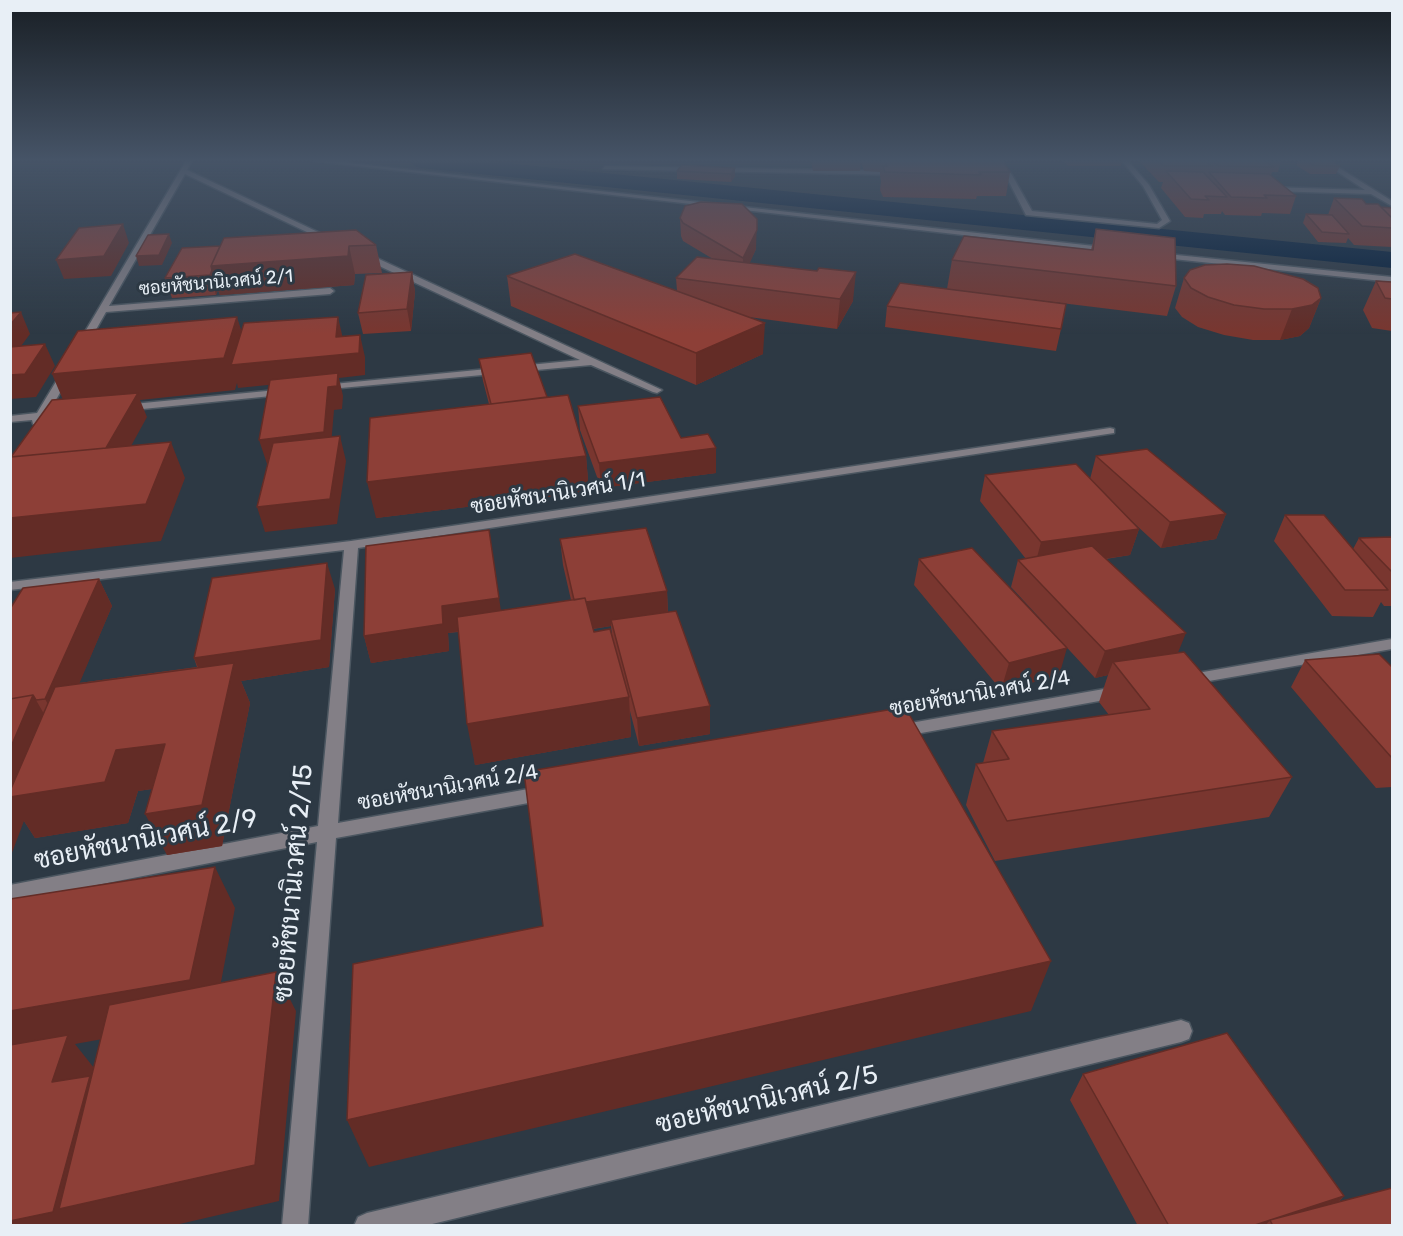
<!DOCTYPE html>
<html>
<head>
<meta charset="utf-8">
<style>
  body { margin:0 }
  #map { position:relative; width:1403px; height:1236px; overflow:hidden; background:#2d3944; font-family:Rubik,sans-serif }
  canvas { display:block }
  .frame { position:absolute; inset:0; border:12px solid #e8eff6; pointer-events:none }
</style>
</head>
<body>
<div id="map">
<canvas width="1403" height="1236"></canvas>
<div class="frame"></div>
</div>
<script>
const c = document.querySelector('canvas').getContext('2d');
c.lineJoin = 'round';
function paint(path, color) {
  c.fillStyle = color;
  c.fill(path, 'evenodd');
}
function stroke(path, color, width, dash) {
  c.strokeStyle = color;
  c.lineWidth = width;
  c.lineCap = dash ? 'butt' : 'round';
  c.setLineDash(dash || []);
  c.stroke(path);
}
function write(font, color, halo, rows, align = 'center') {
  c.font = font + ' Rubik,Sarabun,sans-serif';
  c.lineWidth = 6;
  c.setLineDash([]);
  c.textBaseline = 'middle';
  c.strokeStyle = halo;
  c.fillStyle = color;
  for (const [text, x, y, turn = 0] of rows) {
    c.save();
    c.translate(x, y);
    c.rotate((+turn || 0) * Math.PI / 180);
    c.textAlign = isNaN(turn) ? turn : align;
    if (halo) c.strokeText(text, 0, 0);
    c.fillText(text, 0, 0);
    c.restore();
  }
}
const canal = new Path2D(`
  M411 161H484L1392 252V268L422 168 414 166Z`);
const minor = new Path2D(`
  M186 161H192L187 170 337 241 330 243 185 174 109 306 330 288 334 291 330 294 106 312 85 349H77L76 347Z
  M314 161H331L1112 248 1116 250 1112 252Z
  M994 161H1000L1012 175 1032 211 1157 224 1162 220 1143 186 1122 161H1128L1149 185 1170 221 1159 228 1026 215 1006 176Z
  M1321 161H1328L1392 201V206L1371 194 1269 191 1266 189 1269 187 1365 190Z
  M605 166 901 171 904 173 901 175 603 169Z
  M360 253H366L662 390 657 393 653 392 591 365 319 390 318 388 323 385 580 360 360 257Z
  M1157 253 1392 277V282L1154 257 1153 255Z
  M68 367 73 370 49 412H64V416L44 419 41 424H33L32 420 10 422V416L37 413 63 370Z
  M287 389 292 392 291 394 123 411 117 408 123 405Z
  M1110 428 1114 429V433L358 548 338 823 545 786 551 788 554 793 551 798 545 800 336 838 308 1226H282L317 842 10 902V885L318 826 344 550 10 590V582L351 541Z
  M1392 639V649L1186 685 1180 684 1178 680 1180 676 1186 675Z
  M1121 686 1127 688 1129 692 1127 696 899 737 893 735 890 731 893 727 899 725Z
  M1181 1020 1189 1023 1192 1031 1189 1039 1181 1042 424 1226H354L358 1217 367 1213Z`);
const wall = new Path2D(`
  M811 161H1003L1010 172 1006 196H977L976 199 883 197 880 190 881 181 880 176V172L864 171 861 162 860 171H813Z
  M1063 161H1122L1121 166H1068Z
  M1139 161H1281L1278 172H1272L1271 175 1296 196 1290 214 1262 213 1261 216 1225 215 1222 211 1221 214H1204L1203 218 1185 217 1161 188 1163 182H1159Z
  M1298 161H1331L1340 166 1336 174H1310L1296 165Z
  M735 168V176L731 182 677 179V171Z
  M1334 198 1381 207 1392 208V247L1354 245 1348 238 1346 243 1318 242 1303 223 1306 214 1328 215Z
  M680 218 756 249 749 264 853 301 837 329 749 317 763 354 696 385 511 306 507 276 677 291 676 278 713 259 683 241 681 236Z
  M1096 229 1176 286 1167 316 947 289 952 260 1091 250Z
  M376 245 382 273 355 274 354 285 220 295 218 290 216 295 172 298 165 278 220 246Z
  M412 272 415 292 411 331 363 334 358 313Z
  M1184 278 1321 298 1309 328 1300 336 1280 340H1253L1224 335 1198 327 1182 317 1175 308Z
  M1376 281 1392 282V331L1372 328 1363 310Z
  M887 306 1061 329 1056 351 885 327Z
  M479 359 547 397 586 456 589 492 376 518 489 404 483 381Z
  M578 406 681 438 716 473 601 488 580 430Z
  M1096 456 1226 514 1216 539 1161 548 1123 513 1139 529 1130 555 1106 559 1178 653 1292 777 1269 817 995 861 966 805 976 764 983 763 992 731 1109 715 1099 702 1108 675 1095 678 1011 587 1018 560 1026 559 980 501 985 475 1090 479Z
  M1285 515 1353 549 1359 538 1392 537V606H1384L1381 602 1373 617 1332 616 1274 541Z
  M560 539 667 591 668 612 710 734 639 746 630 711 631 737 475 765 458 632 448 633 449 651 371 663 364 636 501 611 571 600 563 565ZM611 626 612 635 594 632 593 629Z
  M919 559 1059 676 1001 690 914 585Z
  M99 579 112 606 79 683 197 667 194 658 335 589 329 667 241 681 250 703 222 846 167 855 152 789 138 791 128 823 35 838 24 821 10 609Z
  M1305 660 1392 667V787L1376 788 1291 687Z
  M1083 1074 1344 1196 1338 1203 1392 1226H1138L1070 1100Z`);
const shadedWall = new Path2D(`
  M735 168V176L731 182V174Z
  M757 219 756 249 743 278V258Z
  M123 224 129 243 111 276 64 279 56 260Z
  M169 234 172 243 162 265 139 266 136 256Z
  M349 246 355 274 354 285 220 295 218 290 216 295 210 275 211 266Z
  M412 272 415 292 411 331 407 309Z
  M856 272 853 301 837 329 840 299Z
  M1321 298 1309 328 1300 336 1280 340 1292 309Z
  M21 312 30 334 10 361V325Z
  M237 317 247 348 336 337 338 317 343 339 360 335 365 357V375L339 378 343 396 342 409 334 410 330 457 267 464 259 440 328 387 337 378 238 388 237 383 235 390 140 400 147 417 114 477 66 407 52 374Z
  M765 323 763 354 696 385V353Z
  M45 344 55 366 36 397 10 399V375Z
  M340 436 346 461 337 524 265 532 257 507Z
  M171 442 185 478 161 541 10 558V518Z
  M716 448V473L601 488 599 463Z
  M586 456 589 492 376 518 367 482Z
  M1226 514 1216 539 1161 548 1170 522Z
  M1139 529 1130 555 1034 569 1041 542Z
  M493 556 503 625 448 633 449 651 371 663 364 636 442 606Z
  M327 563 335 589 329 667 241 681 250 703 222 846 167 855 145 814 206 686 194 658Z
  M99 579 112 606 61 727 45 699Z
  M667 591 668 617 611 620V626L578 631 575 604Z
  M1186 633 1175 660 1113 662 1108 675 1095 678 1105 651Z
  M1067 648 1059 676 1001 690 1009 663Z
  M33 695 57 736 116 750 165 744 184 784 138 791 128 823 35 838 24 821 10 858V749Z
  M629 697 631 737 475 765 467 724Z
  M710 706V734L639 746 637 718Z
  M215 867 235 908 214 1019 75 1044 98 1073 96 1082 121 1114 100 1200 255 1165 276 972 296 1011 279 1201 171 1226H10V1221L53 1212 80 1114 52 1082 64 1046 10 1056V1011L190 980Z
  M1051 961 1031 1011 369 1167 347 1120Z
  M1344 1196 1320 1221 1270 1220 1265 1226H1252Z`);
const building = new Path2D(`
  M885 161H1003L1010 172H979L981 175 885 172 883 166H887Z
  M1158 161H1204L1212 166H1164Z
  M1212 161H1265L1274 167 1219 166Z
  M1306 161H1331L1340 166 1313 165Z
  M682 165 735 168 731 174 677 171Z
  M1166 171 1203 172 1227 197 1205 196 1209 200 1191 199Z
  M1209 172 1269 174 1296 196 1264 195 1267 198 1231 197Z
  M1334 198 1362 199 1366 204H1378L1392 218V228L1362 226Z
  M701 202 742 204 757 219V230L743 258 683 223 680 218 685 206Z
  M1381 207 1392 208V218Z
  M1306 214 1332 215 1349 234 1322 232Z
  M123 224 104 256 56 260 79 228Z
  M1096 229 1175 238 1176 286 952 260 964 236 1093 250Z
  M356 230 376 245 349 246 348 256 211 266 224 238Z
  M169 234 159 255 136 256 148 235Z
  M220 246 211 266 212 270 210 275 165 278 182 248Z
  M575 254 765 323 696 353 507 276Z
  M697 257 817 271 819 268 856 272 840 299 676 278Z
  M1227 264 1254 266 1303 279 1318 288 1321 298 1312 305 1292 309H1264L1234 305 1208 297 1191 288 1184 278 1190 270 1205 265Z
  M412 272 407 309 358 313 366 275Z
  M1376 281 1392 282V299L1385 298Z
  M900 283 1066 304 1061 329 887 306Z
  M21 312 10 325V313Z
  M237 317 224 358 52 374 78 331Z
  M338 317 336 337 360 335 359 353 231 365 244 323Z
  M45 344 25 374 10 375V347Z
  M531 353 547 397 491 404 479 359Z
  M338 373 337 386 328 387 324 432 259 440 270 380Z
  M138 393 106 448 11 457 52 400Z
  M568 395 586 456 367 482 370 418Z
  M660 397 681 438 708 434 716 448 599 463 578 406Z
  M340 436 330 499 257 507 273 443Z
  M171 442 146 504 10 518V457Z
  M1147 449 1226 514 1170 522 1096 456Z
  M1076 464 1139 529 1041 542 985 475Z
  M1285 515H1324L1388 590H1345Z
  M646 528 667 591 586 602 585 598 574 600 560 539Z
  M489 530 499 598 442 606 443 624 364 636 366 546Z
  M1392 537V572L1359 538Z
  M1092 546 1186 633 1105 651 1018 560Z
  M972 548 1067 648 1009 663 919 559Z
  M327 563 321 640 194 658 212 578Z
  M99 579 45 699 36 700 33 695 10 699V609L23 588Z
  M585 598 594 632 610 629 629 697 467 724 457 617Z
  M676 611 710 706 637 718 611 620Z
  M1184 652 1292 777 1007 821 976 764 1009 759 992 731 1150 709 1113 662Z
  M1379 654 1392 667V758L1305 660Z
  M234 663 202 805 145 814 165 744 116 750 105 782 10 797V791L55 687Z
  M33 695 10 749V699Z
  M905 707 1051 961 347 1120 353 964 543 926 524 772Z
  M215 867 190 980 10 1011V899Z
  M276 972 255 1165 59 1209 109 1005Z
  M1227 1033 1344 1196 1252 1226H1169L1083 1074Z
  M68 1035 52 1082 90 1076 53 1212 10 1221V1045Z
  M1392 1188V1226H1273L1270 1220Z`);
const farStreetnames = [
  ["ซอยหัชนานิเวศน์ 2/1",216,283,-5]
];
const streetNames = [
  ["ซอยหัชนานิเวศน์ 1/1",558,494,-9],
  ["ซอยหัชนานิเวศน์ 2/4",980,694,-10],
  ["ซอยหัชนานิเวศน์ 2/4",448,788,-10]
];
const nearStreetnames = [
  ["ซอยหัชนานิเวศน์ 2/9",146,840,-11],
  ["ซอยหัชนานิเวศน์ 2/15",294,883,-85],
  ["ซอยหัชนานิเวศน์ 2/5",767,1100,-13]
];
paint(canal, '#021d3a');
stroke(minor, '#4b5660', 3);
paint(minor, '#837f86');
paint(wall, '#79362f');
paint(shadedWall, '#632c26');
paint(building, '#8d3f37');
stroke(building, '#632c26', 1.5);
const sky = c.createLinearGradient(0, 0, 0, 334);
sky.addColorStop(0, '#191f25');
sky.addColorStop(0.48, '#465467');
sky.addColorStop(1, '#46546700');
c.fillStyle = sky;
c.fillRect(0, 0, 1403, 334);
write('18px', '#e8eff6', '#2d3944', farStreetnames);
write('21px', '#e8eff6', '#2d3944', streetNames);
write('26px', '#e8eff6', '#2d3944', nearStreetnames);
</script>
</body>
</html>
